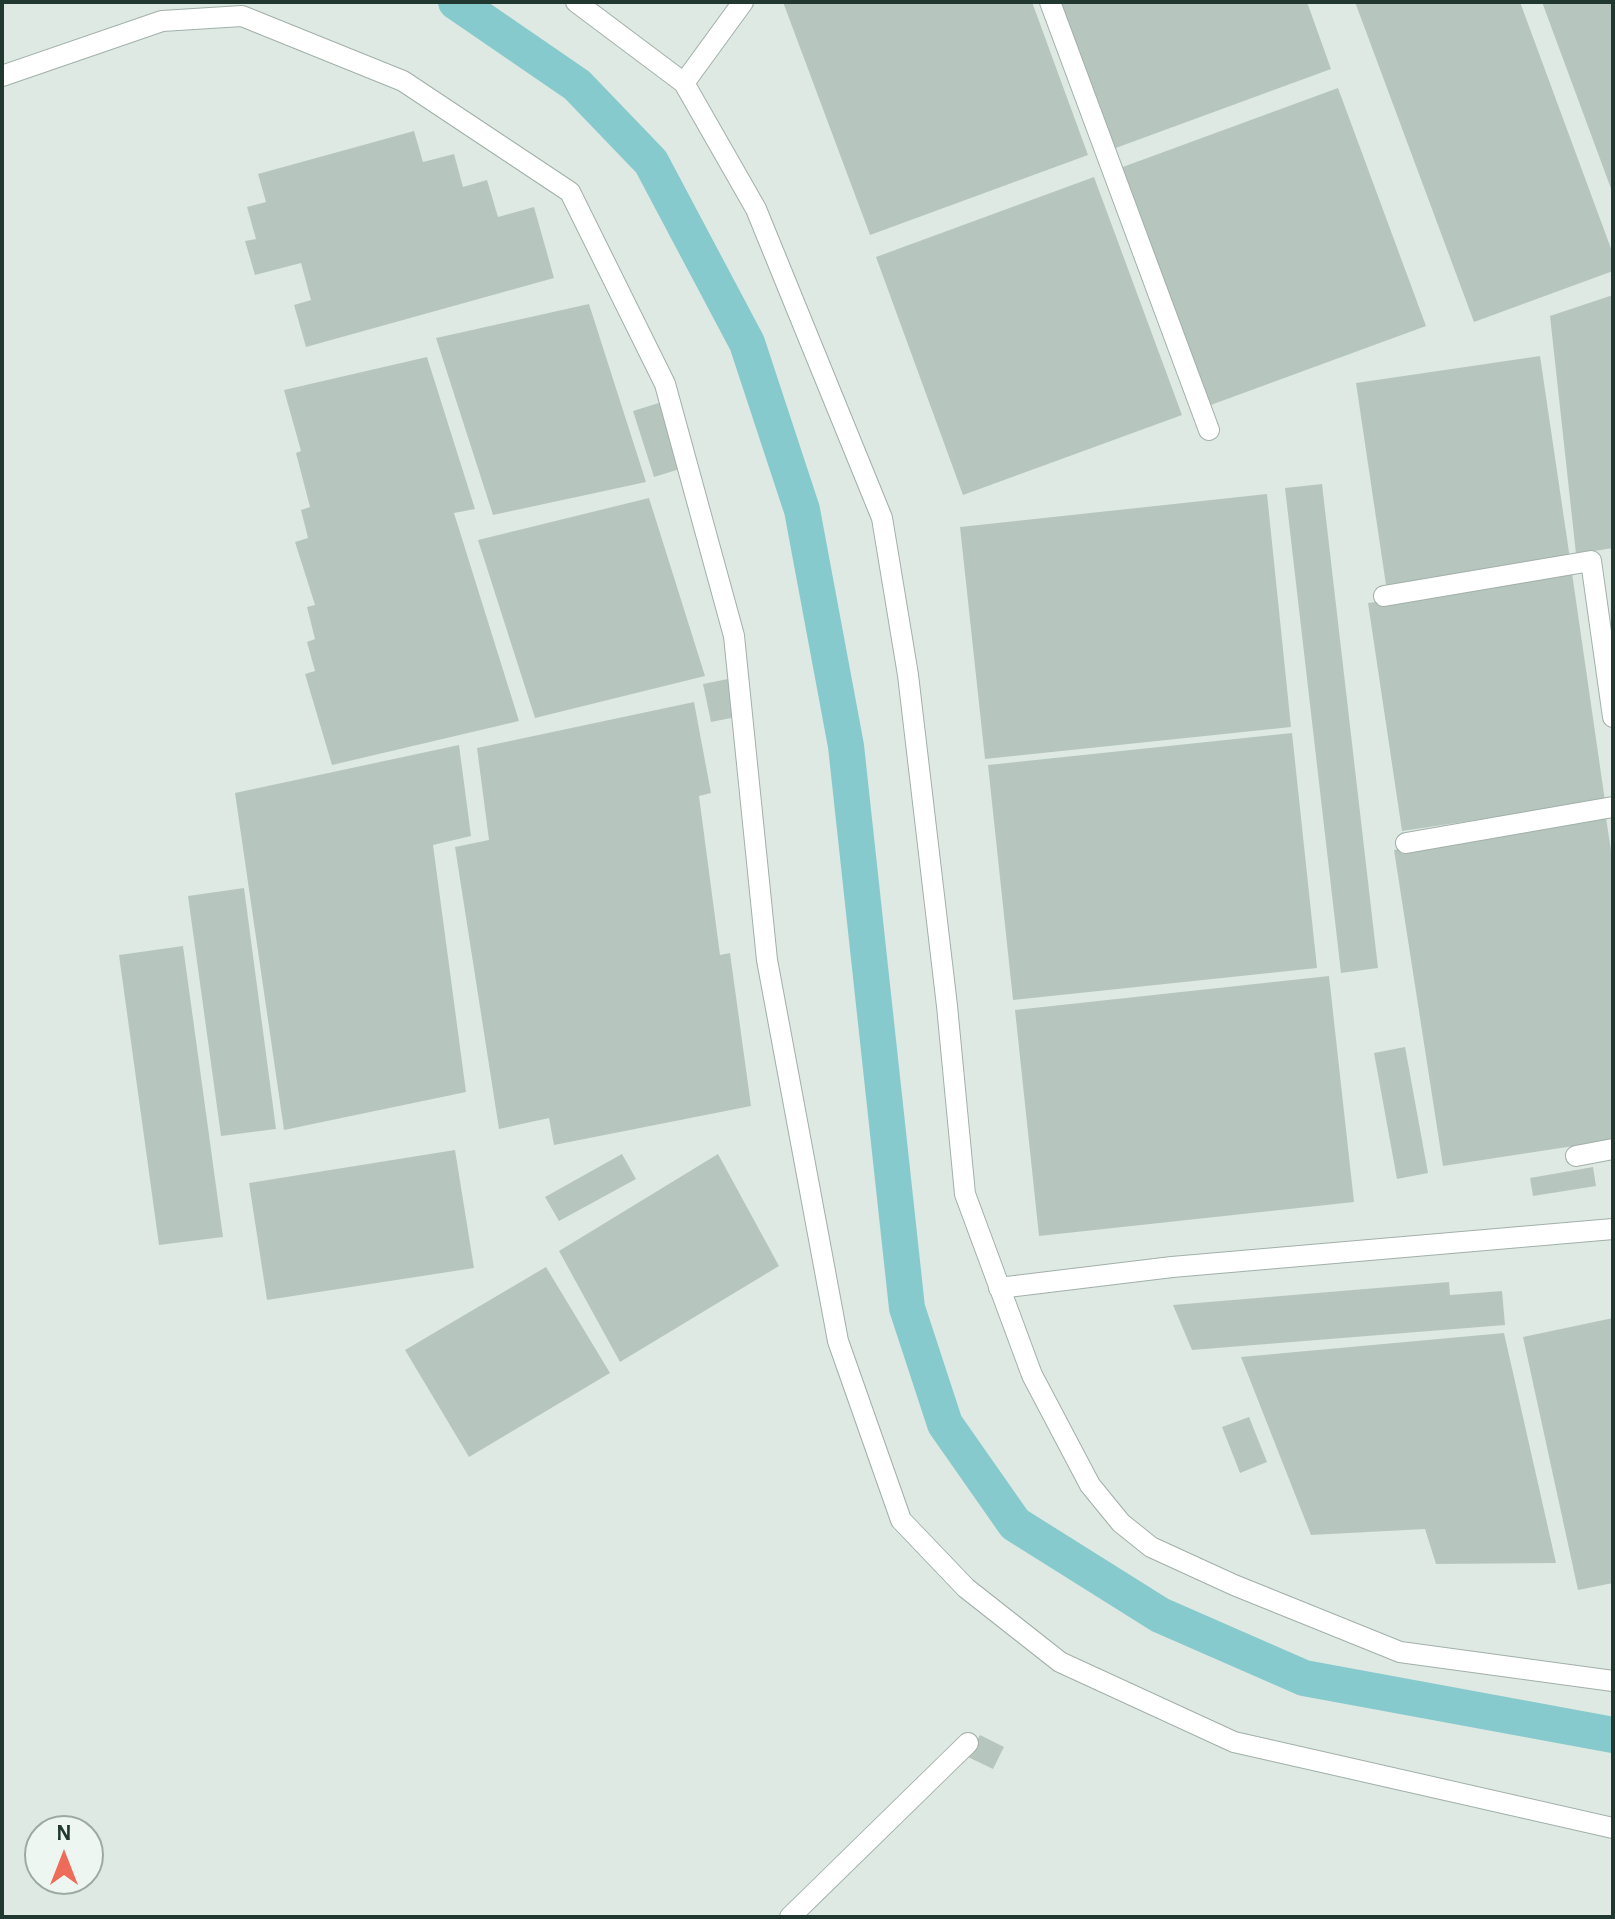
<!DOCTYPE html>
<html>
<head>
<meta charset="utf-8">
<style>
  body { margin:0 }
  #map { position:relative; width:1615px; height:1919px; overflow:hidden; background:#dee9e3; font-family:"Alegreya Sans",sans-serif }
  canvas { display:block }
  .frame { position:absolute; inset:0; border:4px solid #20382f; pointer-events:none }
  .north { position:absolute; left:24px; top:1815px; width:80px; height:80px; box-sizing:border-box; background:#eef6f1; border:2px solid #9caaa3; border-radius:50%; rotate:0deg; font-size:22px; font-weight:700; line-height:32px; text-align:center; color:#20382f }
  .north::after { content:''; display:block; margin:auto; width:28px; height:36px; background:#ed6b58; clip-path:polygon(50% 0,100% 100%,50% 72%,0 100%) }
</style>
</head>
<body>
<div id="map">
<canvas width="1615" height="1919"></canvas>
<div class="frame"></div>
<div class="north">N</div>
</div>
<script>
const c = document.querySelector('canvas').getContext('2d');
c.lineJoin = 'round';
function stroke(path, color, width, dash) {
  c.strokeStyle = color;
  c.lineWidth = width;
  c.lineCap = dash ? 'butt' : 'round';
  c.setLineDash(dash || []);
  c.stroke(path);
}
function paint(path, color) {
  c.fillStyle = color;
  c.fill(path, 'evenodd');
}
const canal = new Path2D(`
  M456 2 577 85 651 162 747 343 802 510 846 746 907 1308 945 1424 1015 1524 1160 1615 1304 1678 1613 1735`);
const building = new Path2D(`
  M783 2H1032L1088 155 870 235Z
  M1059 2H1307L1331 69 1113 149Z
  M1355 2H1520L1613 254V271L1474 322Z
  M1542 2H1613V194Z
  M1338 88 1426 326 1208 406 1120 168Z
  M414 131 423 162 454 154 463 187 487 180 498 217 534 207 554 278 306 347 294 305 311 300 301 263 255 275 245 241 256 239 247 207 266 202 258 174Z
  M1094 177 1182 415 963 495 876 257Z
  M1613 295V548L1576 554 1550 316Z
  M589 304 646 482 493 515 436 338Z
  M1540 356 1570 559 1386 585 1356 383Z
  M427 357 475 509 454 513 519 721 332 765 305 674 315 671 307 642 315 639 307 607 315 605 295 542 308 538 301 510 310 507 296 453 301 451 284 390Z
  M662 402 683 468 654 477 633 411Z
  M1322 484 1378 968 1341 973 1285 488Z
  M1267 494 1291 727 985 759 960 527Z
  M649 498 705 676 535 718 478 540Z
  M1572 573 1605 801 1402 831 1368 603Z
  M728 679 736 717 711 722 703 684Z
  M694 702 711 793 699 796 720 955 730 953 751 1106 554 1145 549 1118 499 1129 455 847 489 840 477 748Z
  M1292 733 1317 968 1013 1000 988 765Z
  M459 745 471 836 433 845 466 1092 284 1130 235 793Z
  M1606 818 1613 863V1140L1443 1166 1394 850Z
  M244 888 276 1129 221 1136 188 896Z
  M183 946 223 1237 159 1245 119 955Z
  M1329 976 1354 1202 1039 1236 1015 1010Z
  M1405 1047 1428 1173 1397 1179 1374 1053Z
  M455 1150 474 1268 267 1300 249 1183Z
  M622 1154 636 1179 559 1221 545 1197Z
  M718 1154 779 1266 620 1362 559 1251Z
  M1593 1167 1596 1186 1533 1196 1530 1178Z
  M546 1267 610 1373 469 1457 405 1350Z
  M1449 1282 1450 1295 1502 1291 1505 1325 1192 1350 1173 1305Z
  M1613 1318V1583L1578 1590 1523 1337Z
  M1504 1333 1556 1563 1436 1564 1425 1529 1311 1535 1241 1357Z
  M1249 1417 1267 1462 1240 1473 1222 1427Z
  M980 1735 1004 1747 993 1769 968 1757Z`);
const service = new Path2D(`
  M576 2 684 83 756 209 882 518 908 675 947 1006 965 1194 1032 1375 1090 1485 1121 1523 1151 1547 1234 1585 1400 1652 1613 1681
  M1050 2 1209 430
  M2 76 162 21 242 16 403 81 570 192 665 384 734 636 767 960 838 1341 901 1520 966 1588 1060 1662 1234 1742 1613 1828
  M684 83 743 2
  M1384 596 1591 561 1613 717
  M1406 843 1613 807
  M1576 1156 1613 1149
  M999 1288 1172 1267 1613 1229
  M790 1917 968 1743`);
stroke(canal, '#87cacd', 36);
paint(building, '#b6c6be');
stroke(service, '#a1b0a9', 22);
stroke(service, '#fff', 20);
</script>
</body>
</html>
